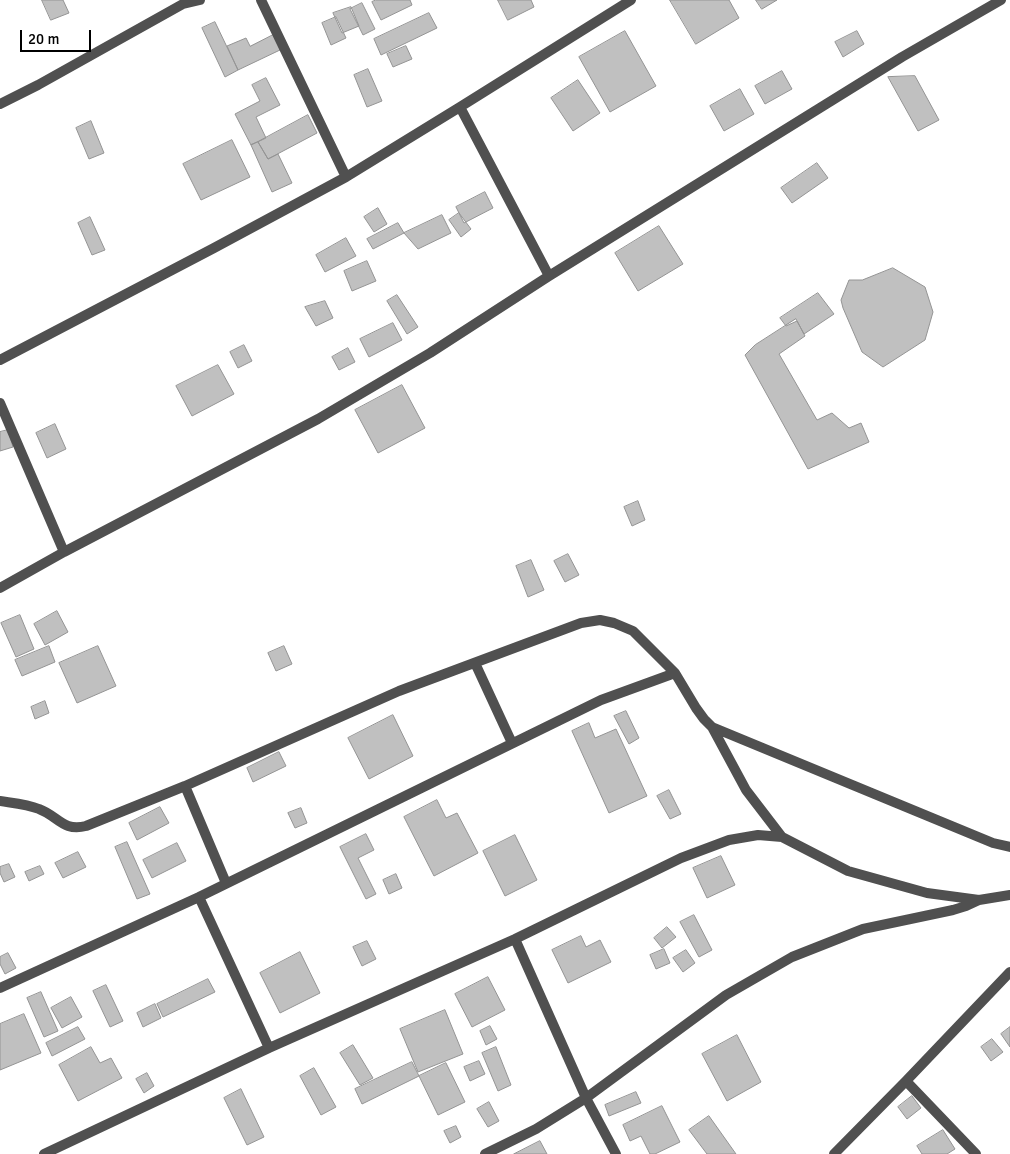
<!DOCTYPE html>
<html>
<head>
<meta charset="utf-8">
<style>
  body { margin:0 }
  #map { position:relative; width:1010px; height:1154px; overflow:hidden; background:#fff; font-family:Signika,sans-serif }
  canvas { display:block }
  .scale { position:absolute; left:20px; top:30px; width:71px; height:22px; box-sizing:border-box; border:2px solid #000; border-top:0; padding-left:6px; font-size:15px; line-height:18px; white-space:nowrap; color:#000; -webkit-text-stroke:4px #fff; paint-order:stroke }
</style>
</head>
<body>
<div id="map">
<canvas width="1010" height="1154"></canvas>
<div class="scale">20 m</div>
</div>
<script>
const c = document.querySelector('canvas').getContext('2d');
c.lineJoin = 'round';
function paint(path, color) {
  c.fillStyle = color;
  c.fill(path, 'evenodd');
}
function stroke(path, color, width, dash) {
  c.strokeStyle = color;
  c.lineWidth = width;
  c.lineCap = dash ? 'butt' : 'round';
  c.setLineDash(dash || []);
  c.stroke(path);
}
const building = new Path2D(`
  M42 0H63L69 13 51 20Z
  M376 0H410L412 5 381 20 372 2Z
  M498 0H531L534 7 508 20Z
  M670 0H729L739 18 696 44Z
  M756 0H777L762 9Z
  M362 3 375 29 363 35 350 9Z
  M351 7 359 26 342 33 333 13Z
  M429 13 437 28 381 55 374 39Z
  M336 17 346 38 331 45 322 23Z
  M215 22 238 70 225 77 202 28Z
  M625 31 656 86 610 112 579 57Z
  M857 31 864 44 843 57 835 42Z
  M277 33 280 50 238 70 227 46 246 38 250 46Z
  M406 46 412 59 393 67 387 54Z
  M368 69 382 101 367 107 354 75Z
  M782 71 792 89 765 104 755 86Z
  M915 76 939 120 918 131 888 77Z
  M266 78 280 105 256 117 266 138 251 145 235 114 260 101 252 85Z
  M578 80 600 113 573 131 551 98Z
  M740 89 754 114 724 131 710 106Z
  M308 115 317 133 268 159 258 142Z
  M91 121 104 153 89 159 76 128Z
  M232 140 250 177 201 200 183 164Z
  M258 142 268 159 278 154 292 183 272 192 251 145Z
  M817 163 828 178 792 203 781 188Z
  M485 192 493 208 464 223 456 207Z
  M378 208 387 224 374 232 364 217Z
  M459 213 471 229 461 237 449 220Z
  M442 215 451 233 418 249 404 233Z
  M90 217 105 250 92 255 78 223Z
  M398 223 404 233 373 249 367 239Z
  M659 226 683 264 638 291 615 253Z
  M346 238 356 256 325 272 316 255Z
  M367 261 376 281 352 291 344 271Z
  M893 268 925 287 933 312 925 340 883 367 862 352 843 308 841 300 849 280H862Z
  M818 293 834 314 804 334 797 321 786 326 780 318Z
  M397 295 418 327 407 334 387 301Z
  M325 301 333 318 316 326 305 307Z
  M796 319 805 336 779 354 817 420 832 413 849 428 861 423 869 442 808 469 745 355 755 345Z
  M393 323 402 340 369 357 360 339Z
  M244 345 252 361 238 368 230 352Z
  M348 348 355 362 339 370 332 357Z
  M218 365 234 394 192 416 176 386Z
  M402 385 425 428 378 453 355 410Z
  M55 424 66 449 47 458 36 433Z
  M8 430 13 447 0 451V432Z
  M638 501 645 520 632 526 624 507Z
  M568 554 579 575 565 582 554 561Z
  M531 560 544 590 528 597 516 566Z
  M57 611 68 632 45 645 34 624Z
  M20 615 34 649 16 657 1 623Z
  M49 646 55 662 22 676 15 660Z
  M98 646 116 686 77 703 59 663Z
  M284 646 292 664 276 671 268 653Z
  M45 701 49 713 35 719 31 707Z
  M626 711 639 738 629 744 614 716Z
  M393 715 413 756 369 779 348 738Z
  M589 723 595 738 616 729 647 796 609 813 572 731Z
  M279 752 286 766 253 782 247 768Z
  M669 790 681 814 670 819 657 796Z
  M437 800 446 818 457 813 478 853 434 876 404 817Z
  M160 807 169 823 137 840 129 823Z
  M301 808 307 823 295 828 288 813Z
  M366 834 374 850 358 858 376 894 366 899 340 847Z
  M515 835 537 880 505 896 483 851Z
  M127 842 150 894 137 899 115 847Z
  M177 843 186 861 152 878 143 860Z
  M78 852 86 867 63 878 55 863Z
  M721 856 735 885 707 898 693 868Z
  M9 864 15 877 4 882 0 873V867Z
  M40 866 44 874 29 881 25 872Z
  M396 874 402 888 389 894 383 880Z
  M694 915 712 950 699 957 680 922Z
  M667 927 676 937 662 948 654 938Z
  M581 936 586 947 600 940 611 962 568 983 552 950Z
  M367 941 376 959 362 966 353 947Z
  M664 949 670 963 656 969 650 955Z
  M686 950 695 963 683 972 673 958Z
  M300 952 320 993 280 1013 260 973Z
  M8 953 16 968 5 974 0 964V957Z
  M488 977 505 1010 472 1027 455 994Z
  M208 979 215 992 163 1017 157 1004Z
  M106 985 123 1021 110 1027 93 991Z
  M41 992 58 1031 44 1037 27 998Z
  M71 997 82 1017 62 1028 51 1008Z
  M155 1004 161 1018 143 1027 137 1013Z
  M445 1010 463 1054 418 1072 400 1029Z
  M24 1014 41 1053 0 1070V1024Z
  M490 1026 497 1039 486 1045 480 1031Z
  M78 1027 85 1039 52 1056 46 1043Z
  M1010 1027V1047L1001 1034Z
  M737 1035 761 1082 727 1101 702 1054Z
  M992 1039 1003 1052 991 1061 981 1047Z
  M353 1045 373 1078 360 1085 340 1053Z
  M91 1047 100 1063 111 1058 122 1078 78 1101 59 1065Z
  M496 1047 511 1085 498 1091 482 1053Z
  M479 1061 485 1074 470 1081 464 1067Z
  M412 1062 419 1076 362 1104 355 1089Z
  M446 1063 465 1102 438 1115 419 1076Z
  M314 1068 336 1107 321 1115 300 1076Z
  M147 1073 154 1086 144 1093 136 1079Z
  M241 1089 264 1137 247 1145 224 1098Z
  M636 1092 641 1103 609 1116 605 1105Z
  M912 1096 921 1108 907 1119 898 1107Z
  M489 1102 499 1121 488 1127 477 1109Z
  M662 1106 680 1142 655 1154H650L641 1136 630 1141 623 1125Z
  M709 1116 736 1154H707L689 1130Z
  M456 1126 461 1137 450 1143 444 1131Z
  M943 1130 955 1149 947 1154H922L917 1146Z
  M540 1141 547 1154H514Z`);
const minor = new Path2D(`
  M261 0 346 177
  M0 104 38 85 183 4 200 0
  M460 107 549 276
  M0 360 214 248 346 177 460 107 631 0
  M0 403 64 552
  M0 588 64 552 318 419 430 353 549 276 902 57 1001 0
  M475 663 512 743
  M712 727 746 790 782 837
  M185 786 226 883
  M0 801C13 803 27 804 39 809 58 816 63 832 86 826L185 786 399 691 581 623 600 620 614 623 633 631 675 673 696 708 704 719 712 727 993 843 1010 847
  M199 897 269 1048
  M515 939 586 1098 616 1154
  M0 988 199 897 601 700 675 673
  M906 1081 976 1154
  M44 1154 269 1048 515 939 681 858 729 840 758 835 782 837 848 871 927 893 979 900
  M485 1154 536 1129 586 1098 726 995 792 957 863 929 953 910 966 906 979 900 1010 895
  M834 1154 906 1081 1010 972`);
paint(building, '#c0c0c0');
stroke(building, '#949494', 1);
stroke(minor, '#505050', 10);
</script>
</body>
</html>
